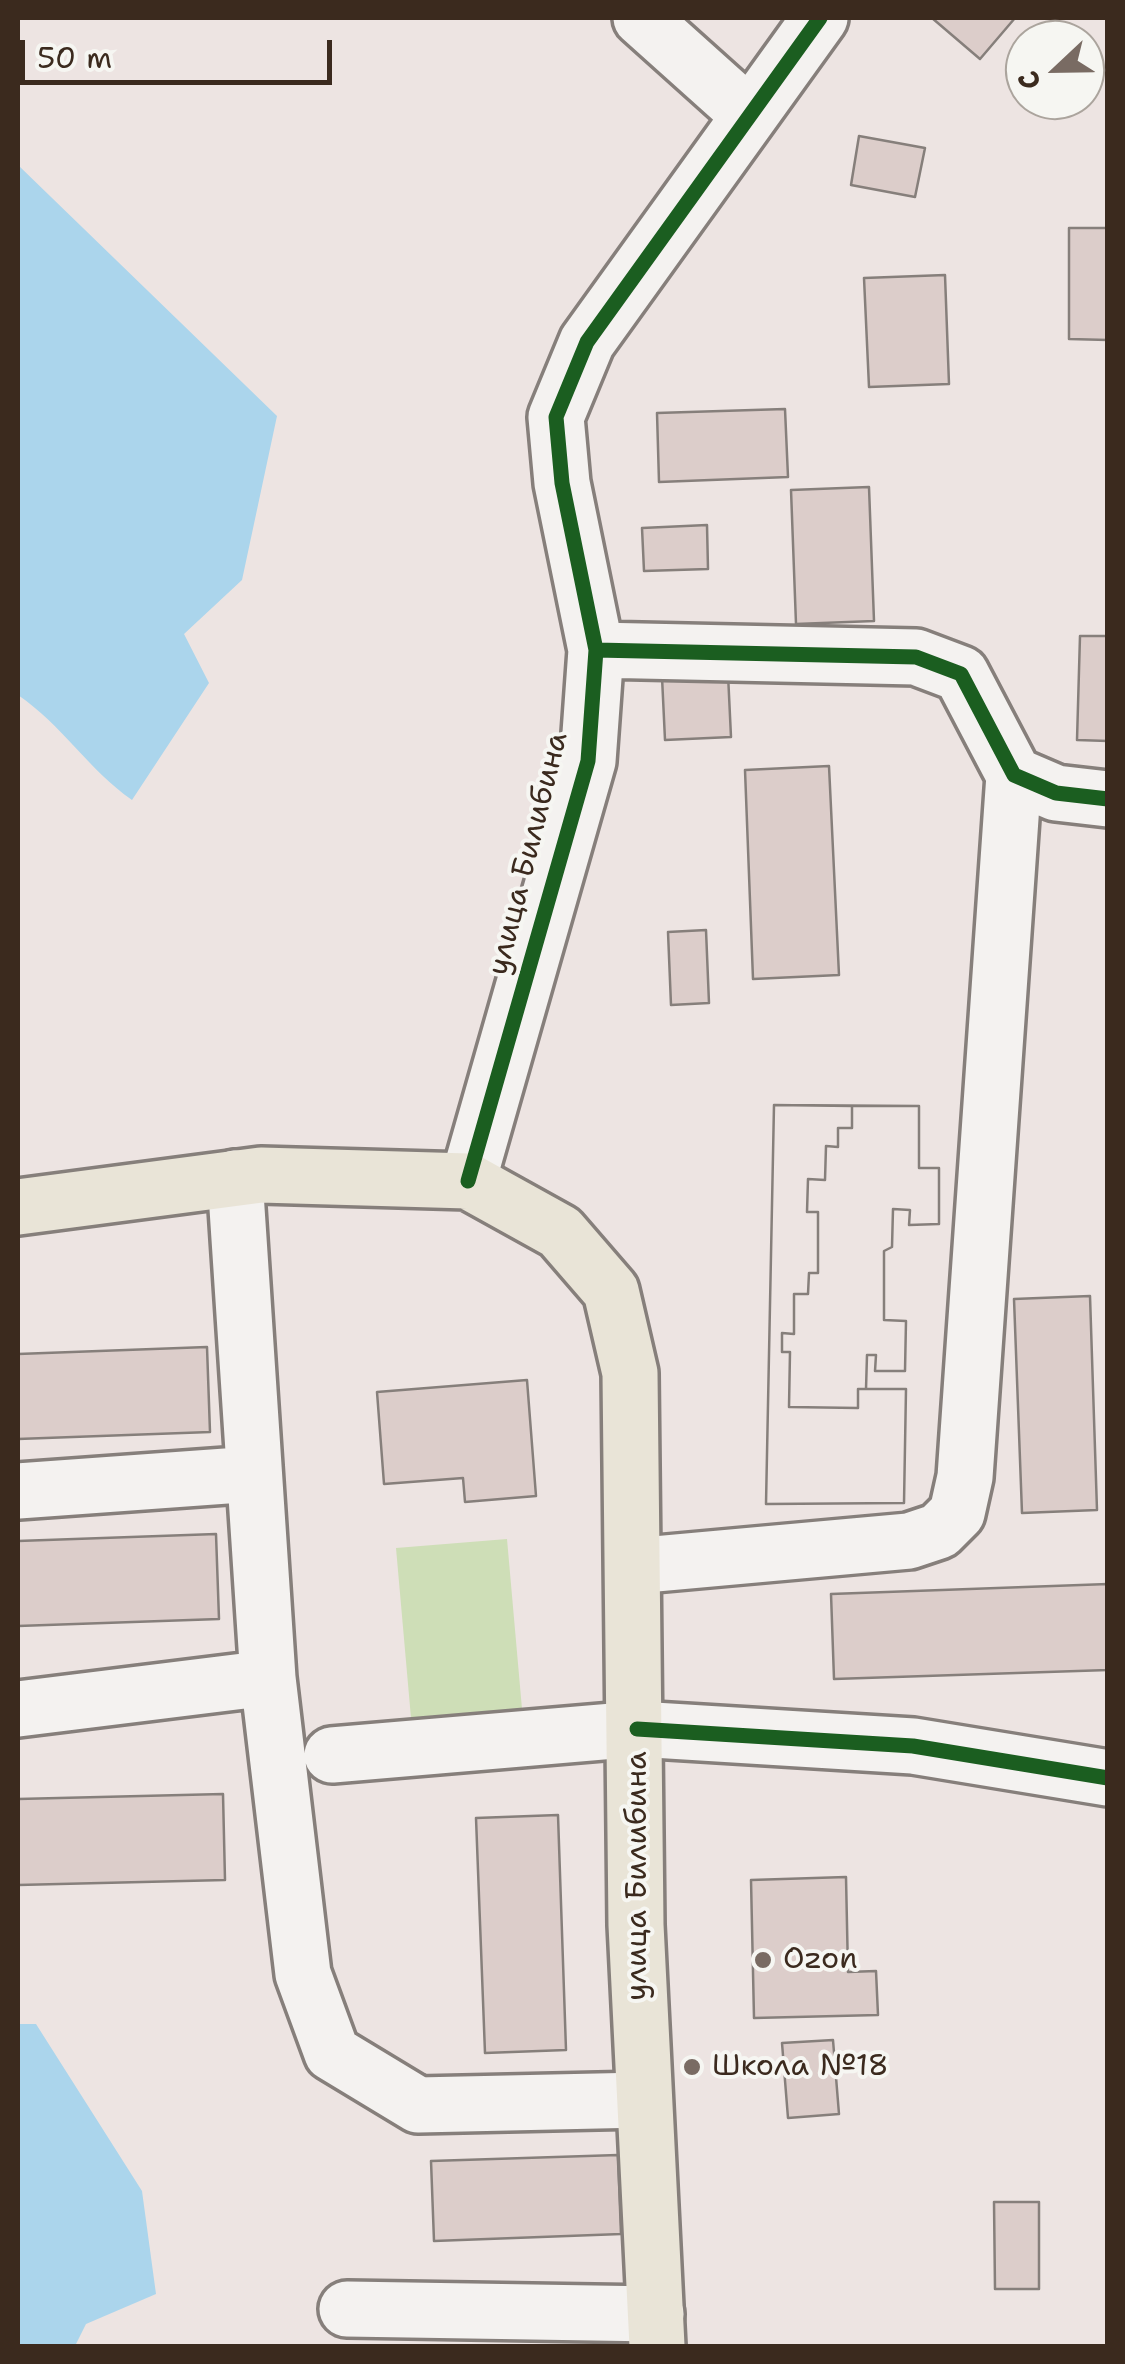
<!DOCTYPE html>
<html>
<head>
<meta charset="utf-8">
<style>
  body { margin:0 }
  #map { position:relative; width:1125px; height:2364px; overflow:hidden; background:#ede4e2; font-family:"Shantell Sans",sans-serif }
  canvas { display:block }
  .frame { position:absolute; inset:0; border:20px solid #3b2a1e; pointer-events:none }
  .north { position:absolute; left:1005px; top:20px; width:100px; height:100px; box-sizing:border-box; background:#f6f6f2; border:2px solid #aba49d; border-radius:50%; rotate:248deg; font-size:28px; font-weight:700; line-height:40px; text-align:center; color:#3b2a1e }
  .north::after { content:''; display:block; margin:auto; width:35px; height:45px; background:#796b63; clip-path:polygon(50% 0,100% 100%,50% 72%,0 100%) }
  .scale { position:absolute; left:20px; top:40px; width:312px; height:45px; box-sizing:border-box; border:5px solid #3b2a1e; border-top:0; padding-left:12px; font-size:30px; line-height:35px; white-space:nowrap; color:#3b2a1e; -webkit-text-stroke:8px #f6f6f2; paint-order:stroke }
</style>
</head>
<body>
<div id="map">
<canvas width="1125" height="2364"></canvas>
<div class="frame"></div>
<div class="north">С</div>
<div class="scale">50 m</div>
</div>
<script>
const c = document.querySelector('canvas').getContext('2d');
c.lineJoin = 'round';
function paint(path, color) {
  c.fillStyle = color;
  c.fill(path, 'evenodd');
}
function stroke(path, color, width, dash) {
  c.strokeStyle = color;
  c.lineWidth = width;
  c.lineCap = dash ? 'butt' : 'round';
  c.setLineDash(dash || []);
  c.stroke(path);
}
function write(font, color, halo, rows, align = 'center') {
  c.font = font + ' "Shantell Sans",sans-serif';
  c.lineWidth = 8;
  c.setLineDash([]);
  c.textBaseline = 'middle';
  c.strokeStyle = halo;
  c.fillStyle = color;
  for (const [text, x, y, turn = 0] of rows) {
    c.save();
    c.translate(x, y);
    c.rotate((+turn || 0) * Math.PI / 180);
    c.textAlign = isNaN(turn) ? turn : align;
    if (halo) c.strokeText(text, 0, 0);
    c.fillText(text, 0, 0);
    c.restore();
  }
}
const green = new Path2D(`
  M507 1539 522 1709 411 1718 396 1548Z`);
const water = new Path2D(`
  M18 165 277 416 242 580 184 634 209 683 132 800C89 770 62 725 18 695Z
  M18 2024H36L142 2191 156 2294 86 2324 75 2346H18Z`);
const building = new Path2D(`
  M932 18H1015L980 59Z
  M859 136 925 148 915 197 851 185Z
  M1069 228H1108V340L1069 339Z
  M945 275 949 384 869 387 864 278Z
  M785 409 788 477 659 482 657 413Z
  M869 487 874 621 796 624 791 490Z
  M707 525 708 569 644 571 642 528Z
  M1080 636H1108V741L1077 740Z
  M728 674 731 737 665 740 662 677Z
  M829 766 839 975 753 979 745 770Z
  M706 930 709 1003 671 1005 668 932Z
  M774 1105 852 1106V1128H838V1147L826 1146 825 1180 808 1179 807 1212H818V1273H809L808 1294H794V1334L782 1333V1352H790L789 1407 858 1408V1389H906L904 1503 766 1504Z
  M774 1105 919 1106V1168H939V1224L909 1225 910 1210 893 1209 892 1247 884 1251V1320L906 1321 905 1371H875L876 1355H867L866 1389H906L904 1503 766 1504Z
  M852 1106H919V1168H939V1224L909 1225 910 1210 893 1209 892 1247 884 1251V1320L906 1321 905 1371H875L876 1355H867L866 1389H858V1408L789 1407 790 1352H782V1333L794 1334V1294H808L809 1273H818V1212H807L808 1179 825 1180 826 1146 838 1147V1128H852Z
  M1090 1296 1097 1510 1022 1513 1014 1299Z
  M207 1347 210 1432 18 1439V1354Z
  M527 1380 536 1496 465 1502 463 1478 384 1484 377 1392Z
  M216 1534 219 1619 18 1626V1541Z
  M1108 1584V1670L834 1679 831 1594Z
  M223 1794 225 1880 18 1885V1799Z
  M558 1815 566 2050 485 2053 476 1818Z
  M846 1877 848 1972 876 1971 878 2015 754 2018 751 1880Z
  M833 2040 839 2114 788 2118 782 2043Z
  M618 2155 621 2234 434 2241 431 2161Z
  M994 2202H1039V2289H995Z`);
const minor = new Path2D(`
  M641 18 748 114
  M596 650 916 657 961 674 1014 775 1056 793 1108 799
  M235 1178 268 1678 303 1974 332 2053 418 2105 643 2100
  M468 1181 588 761 596 650 562 483 556 417 587 342 820 18
  M18 1491 254 1474
  M633 1566 909 1541 939 1531 957 1513 965 1477 1014 775
  M18 1709 268 1678
  M332 1755 637 1729 913 1746 1108 1778
  M347 2309 656 2314`);
const major = new Path2D(`
  M18 1207 261 1175 468 1181 560 1232 611 1291 630 1373 636 1925 657 2346`);
const cycleway = new Path2D(`
  M596 650 916 657 961 674 1014 775 1056 793 1108 799
  M468 1181 588 761 596 650 562 483 556 417 587 342 820 18
  M637 1729 913 1746 1108 1778`);
const markers = [
  [763,1960,10,"#796b63"],
  [692,2067,10,"#796b63"]
];
const streetNames = [
  ["улица Билибина",529,854,-76],
  ["улица Билибина",638,1876,-90]
];
const poiNames = [
  ["Ozon",783,1960],
  ["Школа №18",712,2067]
];
paint(green, '#cedeb7');
paint(water, '#abd5ec');
paint(building, '#dccdca');
stroke(building, '#867f7b', 2.5);
stroke(minor, '#867f7b', 62);
stroke(major, '#867f7b', 62);
stroke(minor, '#f4f2f0', 55);
stroke(major, '#e9e4d7', 55);
stroke(cycleway, '#1b5e20', 15);
for (const [x, y, r, color] of markers) {
  const dot = new Path2D();
  dot.arc(x, y, r, 0, 2 * Math.PI);
  c.fillStyle = color;
  c.fill(dot);
  stroke(dot, '#f6f6f2', 4);
}
write('30px', '#3b2a1e', '#f6f6f2', streetNames);
write('30px', '#3b2a1e', '#f6f6f2', poiNames, 'left');
</script>
</body>
</html>
